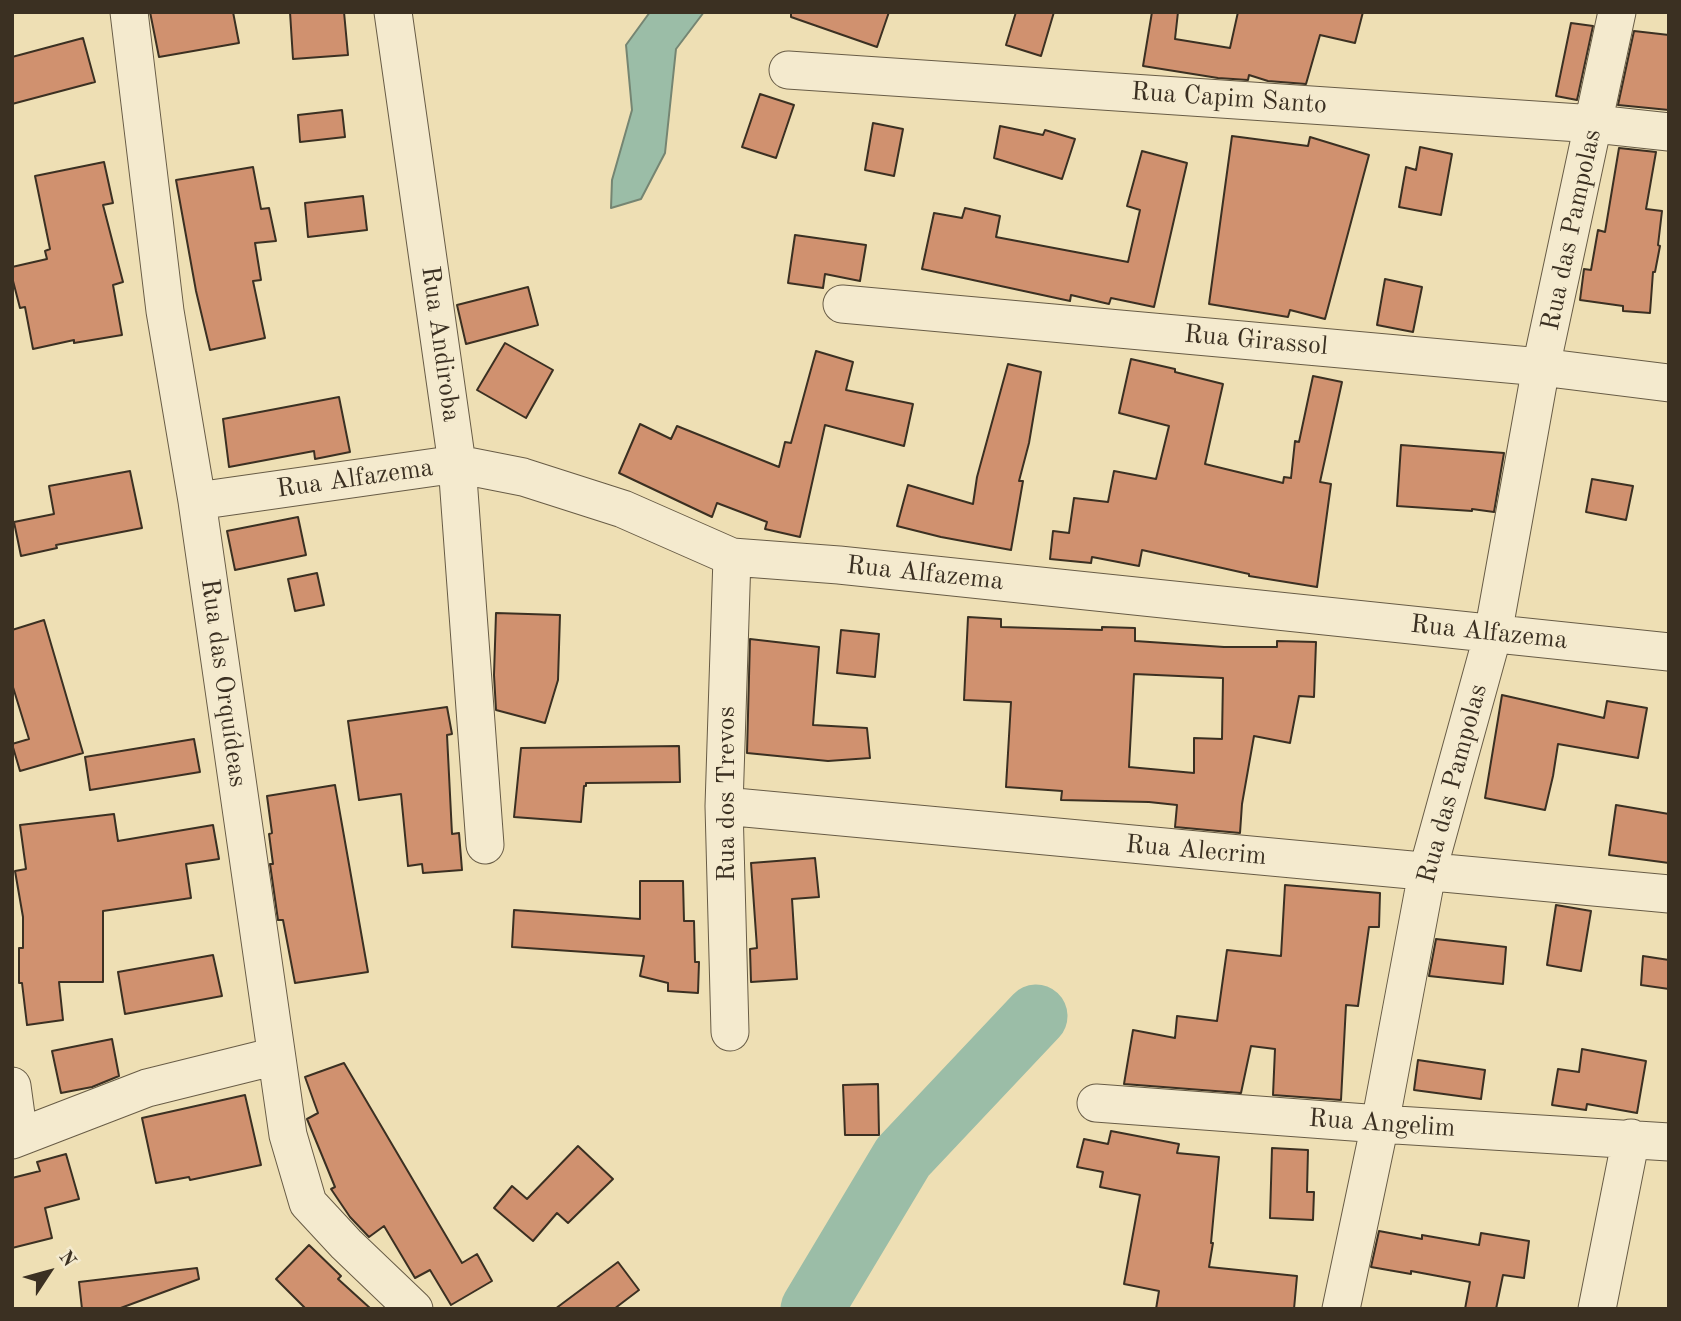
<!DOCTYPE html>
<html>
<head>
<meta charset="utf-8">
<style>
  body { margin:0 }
  #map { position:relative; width:1681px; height:1321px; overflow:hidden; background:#eedfb4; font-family:"Old Standard TT",serif }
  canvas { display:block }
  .frame { position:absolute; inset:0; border:14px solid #3b3022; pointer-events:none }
  .north { position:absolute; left:14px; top:1237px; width:70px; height:70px; -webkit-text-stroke:5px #f4eace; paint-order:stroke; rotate:54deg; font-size:19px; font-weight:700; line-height:28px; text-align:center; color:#3b3022 }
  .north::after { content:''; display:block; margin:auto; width:24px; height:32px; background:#3b3022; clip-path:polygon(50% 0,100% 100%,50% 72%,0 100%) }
</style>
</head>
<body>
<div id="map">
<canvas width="1681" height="1321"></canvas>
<div class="frame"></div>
<div class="north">N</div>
</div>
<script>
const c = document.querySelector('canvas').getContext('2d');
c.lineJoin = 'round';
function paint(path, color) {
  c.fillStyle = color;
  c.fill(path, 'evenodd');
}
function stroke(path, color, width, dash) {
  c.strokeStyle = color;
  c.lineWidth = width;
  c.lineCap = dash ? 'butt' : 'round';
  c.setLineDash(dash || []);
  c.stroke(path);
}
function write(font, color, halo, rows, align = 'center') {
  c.font = font + ' "Old Standard TT",serif';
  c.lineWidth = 5;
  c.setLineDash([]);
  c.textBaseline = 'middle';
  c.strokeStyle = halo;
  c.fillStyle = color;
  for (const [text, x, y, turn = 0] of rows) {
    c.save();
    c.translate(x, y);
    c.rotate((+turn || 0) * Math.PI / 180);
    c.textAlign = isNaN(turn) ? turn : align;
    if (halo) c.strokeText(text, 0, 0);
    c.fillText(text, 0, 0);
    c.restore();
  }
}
const water = new Path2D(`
  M650 12H704L676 49 665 153 641 199 611 208 612 180 632 110 626 45Z`);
const river = new Path2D(`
  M812 1309 903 1157 1036 1016`);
const building = new Path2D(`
  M150 12H233L239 43 159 57Z
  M290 12H344L348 55 293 59Z
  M791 12H889L877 47 791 17Z
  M1016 12H1054L1041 56 1006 45Z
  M1152 12H1178L1175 39 1230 48 1238 12H1363L1355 43 1320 35 1306 84 1268 81 1249 75 1248 80 1218 78 1143 66Z
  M1571 23 1593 26 1577 100 1556 96Z
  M1634 31 1669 35V110L1618 105Z
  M83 38 95 82 12 104V57Z
  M760 94 794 105 776 158 742 147Z
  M342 110 345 137 300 142 298 115Z
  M873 123 903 129 894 176 865 170Z
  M1000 126 1043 135 1045 130 1075 139 1062 179 994 158Z
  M1232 136 1308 146 1310 137 1369 155 1325 319 1290 310 1288 317 1209 304Z
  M1420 147 1452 154 1441 215 1399 207 1406 167 1416 170Z
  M1619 148 1656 152 1646 209 1662 211 1658 245 1660 246 1655 272H1653L1650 313 1623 311V306L1580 300 1584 269 1591 270 1598 230 1605 232Z
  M1142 151 1187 163 1154 307 1111 298 1109 304 1071 295 1070 301 922 269 934 213 962 218 965 208 1000 216 996 237 1128 262 1140 210 1127 206Z
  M104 162 113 203 103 205 123 282 113 285 122 335 74 343V340L33 349 25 307 20 308 12 277V267L47 259 45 251 50 249 35 176Z
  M253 167 261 209 269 208 276 241 255 243 261 280 253 281 265 338 210 350 196 291 176 180Z
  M363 196 367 230 308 237 305 203Z
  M795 235 866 245 860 281 825 274 823 288 788 283Z
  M1385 279 1422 287 1413 332 1377 325Z
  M528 287 538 325 466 344 457 305Z
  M505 343 553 370 526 418 477 390Z
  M816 351 853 362 846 390 913 404 904 446 825 425 800 537 765 529 767 522 717 503 712 517 619 473 640 424 671 439 677 426 779 467 785 442 791 443Z
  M1131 359 1175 369V372L1223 384 1205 464 1283 483 1284 477 1291 478 1295 441 1299 442 1313 376 1342 382 1320 482 1331 484 1317 587 1249 576V574L1142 550 1139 566 1092 557 1091 563 1050 559 1053 531 1069 533 1074 498 1108 502 1114 471 1156 479 1169 426 1119 413Z
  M1008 364 1041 372 1029 443 1019 481H1023L1011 550 941 537 897 526 908 485 973 504 977 477Z
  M339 397 350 452 315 459 314 451 229 467 223 419Z
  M1401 445 1504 453 1494 512 1472 509V511L1397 506Z
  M130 471 142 528 56 545 57 548 21 556 14 522 54 514 49 486Z
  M1592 479 1633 486 1626 520 1586 512Z
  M298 517 306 555 235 570 227 531Z
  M317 573 324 605 295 611 288 579Z
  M496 613 560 615 558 680 545 723 496 710 494 675Z
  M968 617 1001 619V627L1102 630V627L1135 628V641L1224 647H1277V641L1316 642 1314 697 1299 696 1290 743 1254 736 1242 804 1240 833 1175 827 1177 805 1149 802 1061 800 1062 791 1006 787 1011 702 964 700ZM1134 674 1223 678 1222 739 1194 738V773L1129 767Z
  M44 620 83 753 20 771 12 744 29 739 12 684V630Z
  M841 630 879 634 875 677 837 673Z
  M750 639 819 647 813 725 867 728 870 758 828 761 747 753Z
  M1502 695 1604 718 1607 701 1647 708 1638 758 1558 744 1553 776 1545 810 1485 798Z
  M447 707 452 734 447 735 452 834 459 833 462 870 423 873 422 864 408 866 401 794 359 800 348 721Z
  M194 739 200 772 90 790 85 757Z
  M679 746 680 782 586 783V786H584L581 822 514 817 521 748Z
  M335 785 368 972 295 983 283 920H278L270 864H273L269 834 272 833 267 796Z
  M1616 805 1669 814V863L1609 855Z
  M114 814 118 841 213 825 219 859 186 864 191 898 103 911V982H59L63 1020 27 1025 22 983H19V948H23V917L15 871 26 869 20 825Z
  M815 858 819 897 792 899 797 979 751 982 750 949 757 948 751 863Z
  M640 881H683L684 921H694L695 962H699L698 993 668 991V983L640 976 644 956 512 947 514 910 640 919Z
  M1285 885 1380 893 1379 927H1369L1358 1006 1346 1005 1341 1100 1273 1095 1275 1049 1251 1046 1241 1093 1124 1084 1133 1030 1175 1038 1177 1016 1217 1021 1227 950 1281 956Z
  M1556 905 1591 911 1581 971 1547 965Z
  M1436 939 1506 947 1503 984 1429 976Z
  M213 955 222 996 125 1014 118 972Z
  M1643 956 1669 960V989L1641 985Z
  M112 1039 119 1076 92 1087 61 1093 52 1051Z
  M1582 1049 1646 1061 1637 1113 1587 1104 1586 1110 1552 1105 1558 1069 1579 1072Z
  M1418 1060 1485 1070 1481 1099 1414 1090Z
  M344 1063 462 1263 477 1254 492 1281 451 1305 430 1270 415 1278 384 1226 369 1237 350 1217 331 1189 335 1187 307 1119 318 1113 305 1077Z
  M878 1084 879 1135H845L843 1085Z
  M245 1095 261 1165 190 1180 189 1177 156 1183 142 1118Z
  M1111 1131 1179 1144 1177 1153 1219 1157 1211 1243H1213L1209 1267 1297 1276 1294 1309H1156L1159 1291 1124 1284 1140 1195 1100 1187 1103 1172 1077 1167 1084 1139 1108 1144Z
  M578 1146 613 1179 568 1223 557 1213 533 1241 494 1208 512 1186 527 1199Z
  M1272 1148 1308 1150 1307 1192H1314L1313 1220 1270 1218Z
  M66 1154 79 1199 45 1208 52 1238 12 1248V1178L40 1171 37 1162Z
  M1379 1231 1422 1239V1235L1479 1245 1481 1233 1529 1241 1524 1278 1503 1275 1496 1309H1465L1470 1282 1411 1271V1274L1371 1267Z
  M309 1245 341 1276 338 1279 371 1309H306L276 1279Z
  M618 1262 639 1290 614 1309H555Z
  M197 1268 199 1279 118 1309H82L79 1282Z`);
const street = new Path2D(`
  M129 12 165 311 197 501 288 1135 308 1203 346 1244 414 1309
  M393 12 457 464 485 845
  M788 70 1595 124 1669 132
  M842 304 1541 367 1669 383
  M197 501 457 464 523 477 623 509 732 557 839 565 1669 652
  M724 806 1669 894
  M730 1032 724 806 732 557
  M12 1086 19 1137
  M1096 1103 1380 1124 1669 1142
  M12 1140 147 1088 276 1056
  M1341 1309 1380 1124 1427 873 1493 634 1541 367 1617 12
  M1597 1309 1631 1138`);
const streetNames = [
  ["Rua Capim Santo",1229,99,4],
  ["Rua das Pampolas",1572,230,-78],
  ["Rua Girassol",1256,341,5],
  ["Rua Andiroba",440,344,82],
  ["Rua Alfazema",355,479,-8],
  ["Rua Alfazema",925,574,6],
  ["Rua Alfazema",1489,633,6],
  ["Rua das Orquídeas",223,683,82],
  ["Rua das Pampolas",1453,784,-75],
  ["Rua dos Trevos",727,794,-90],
  ["Rua Alecrim",1196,851,5],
  ["Rua Angelim",1382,1124,4]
];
paint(water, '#9bbda7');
stroke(water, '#758572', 2);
stroke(river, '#9bbda7', 63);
paint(building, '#d0916f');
stroke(building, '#3b3022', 2);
stroke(street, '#685c46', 39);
stroke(street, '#f4eace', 37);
write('26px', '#3b3022', '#f4eace', streetNames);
</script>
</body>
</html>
